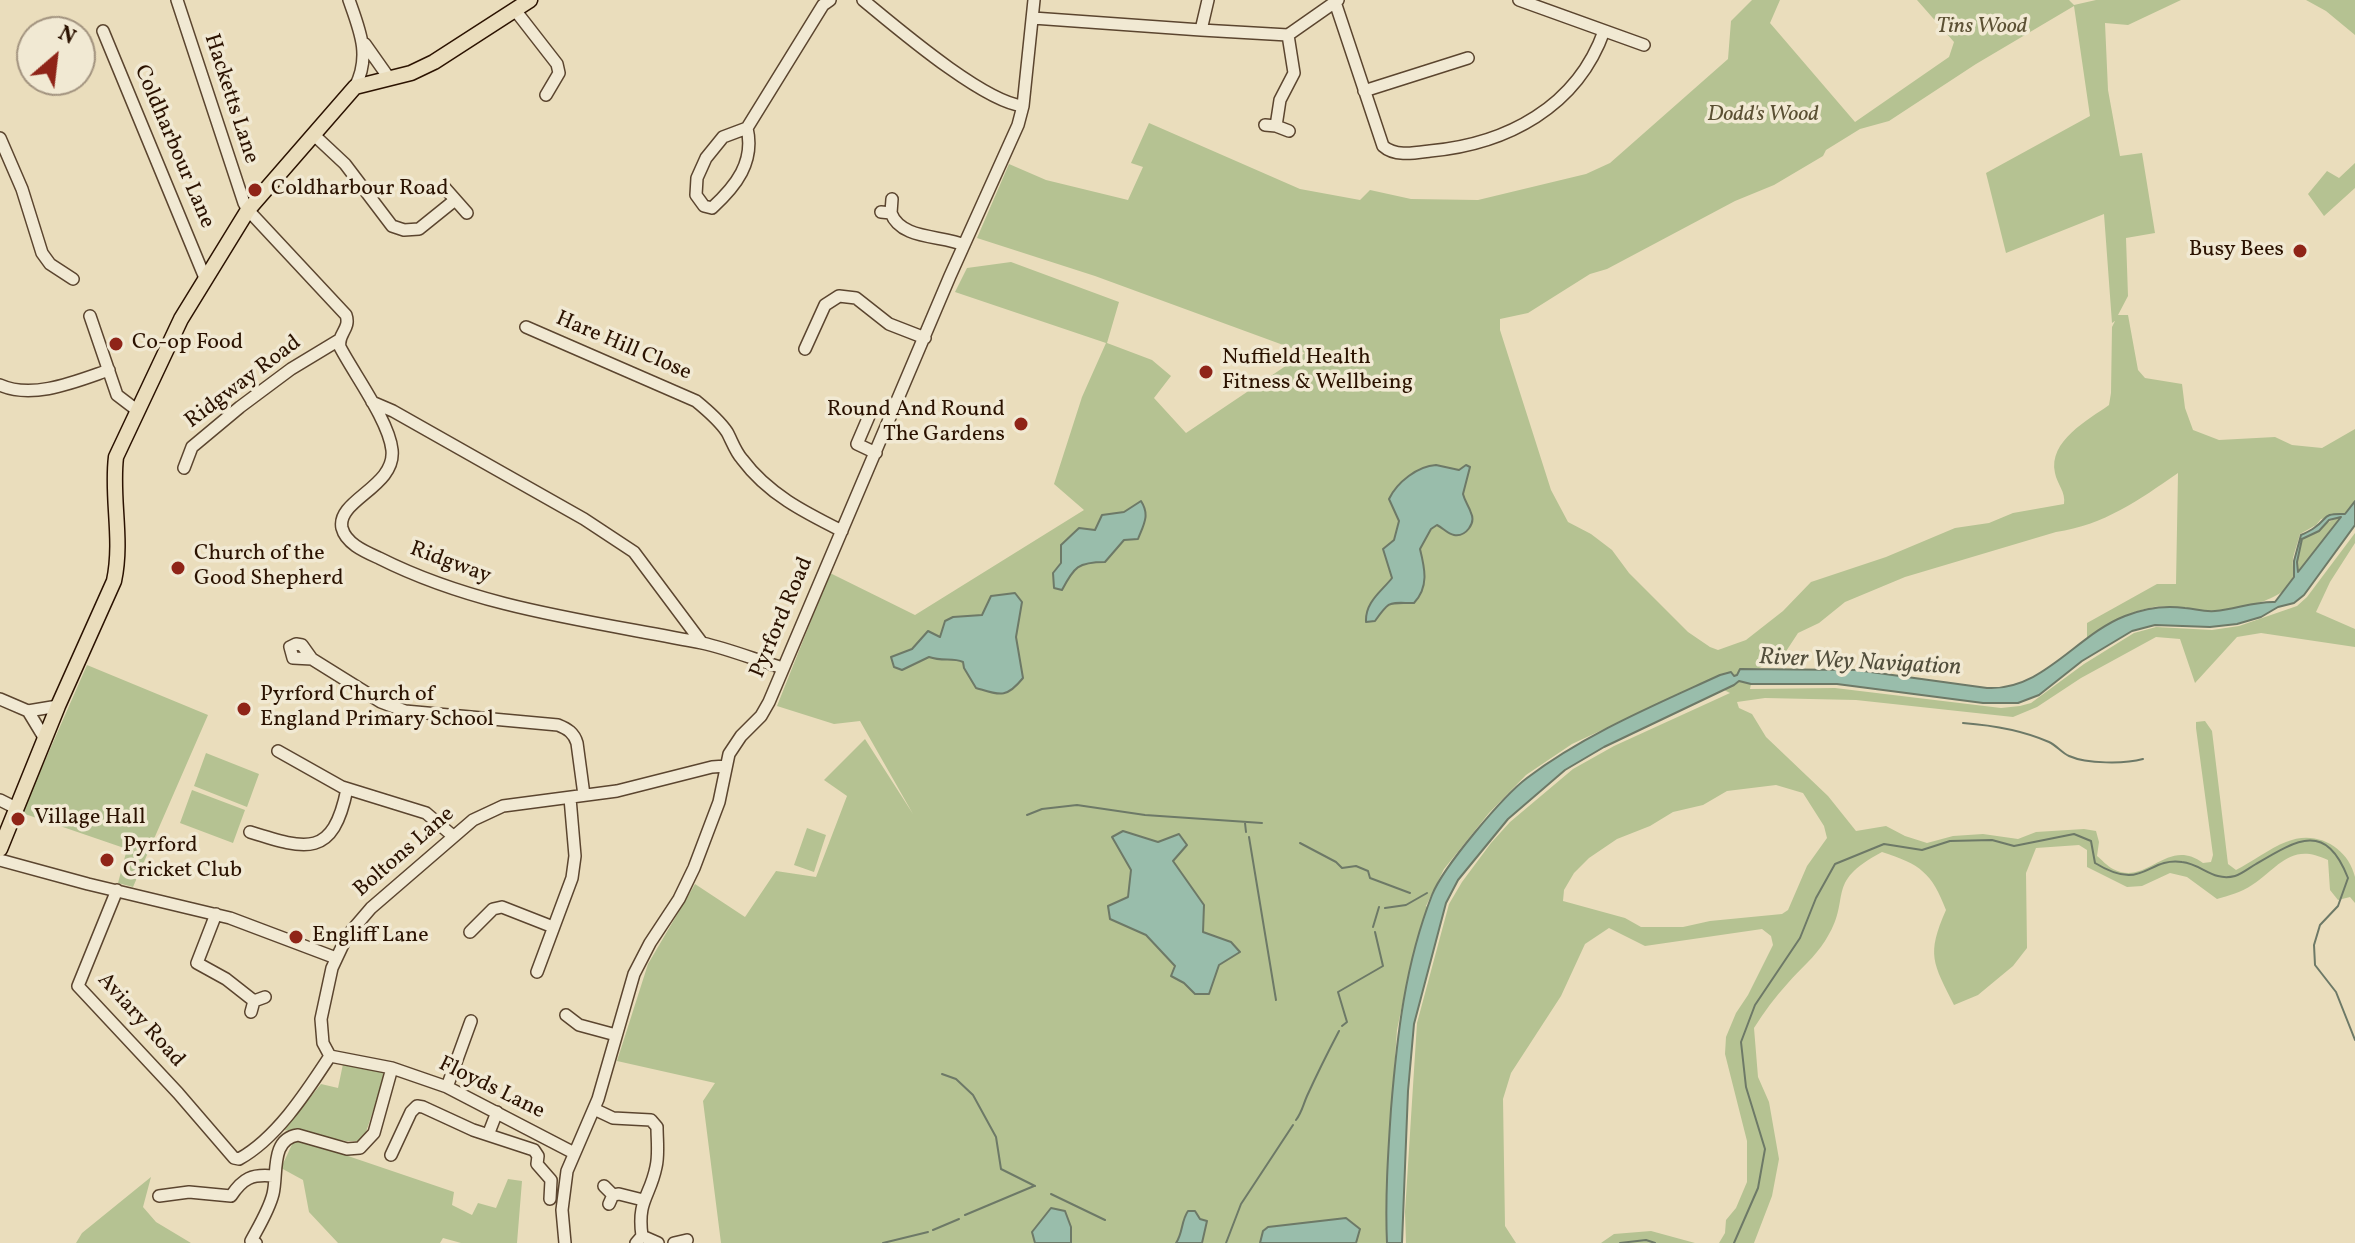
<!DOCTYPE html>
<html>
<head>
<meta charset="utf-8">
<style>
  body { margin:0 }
  #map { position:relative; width:2355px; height:1243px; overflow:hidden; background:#eaddbc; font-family:Vollkorn,serif }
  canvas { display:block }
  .north { position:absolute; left:16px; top:16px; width:80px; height:80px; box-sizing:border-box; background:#f1e9d3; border:2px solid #a2937f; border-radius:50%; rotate:28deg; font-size:22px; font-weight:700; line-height:32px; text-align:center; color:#2b1200 }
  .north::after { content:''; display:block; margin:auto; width:28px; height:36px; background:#8f2418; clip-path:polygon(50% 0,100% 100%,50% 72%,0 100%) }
</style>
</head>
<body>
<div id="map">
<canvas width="2355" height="1243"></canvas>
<div class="north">N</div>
</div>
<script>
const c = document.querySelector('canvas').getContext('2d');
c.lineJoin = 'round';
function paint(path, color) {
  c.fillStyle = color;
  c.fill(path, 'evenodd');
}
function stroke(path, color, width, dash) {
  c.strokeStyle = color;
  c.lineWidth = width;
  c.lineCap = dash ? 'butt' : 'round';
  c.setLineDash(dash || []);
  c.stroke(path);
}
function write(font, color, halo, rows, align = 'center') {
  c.font = font + ' Vollkorn,serif';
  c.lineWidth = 7;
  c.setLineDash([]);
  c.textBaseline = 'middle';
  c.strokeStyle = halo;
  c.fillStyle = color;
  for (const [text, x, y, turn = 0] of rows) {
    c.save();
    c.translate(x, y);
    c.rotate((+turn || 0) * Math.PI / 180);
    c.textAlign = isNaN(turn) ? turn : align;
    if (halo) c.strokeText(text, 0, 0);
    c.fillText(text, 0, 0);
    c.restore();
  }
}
const green = new Path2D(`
  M1752 0H1780L1770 23 1855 122 1949 57 1954 42 1917 0H2069L2074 5 2096 0H2181L2128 25 2105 23 2108 90 2120 156 2142 153 2155 233 2126 238 2128 296 2118 315H2128L2138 370 2145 378 2182 384 2185 408 2193 430 2219 440 2275 437 2292 445 2322 448 2355 429V501L2345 514 2321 519 2316 525 2300 534C2298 542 2295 550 2293 558 2292 564 2294 571 2293 577 2286 604 2226 611 2204 611 2187 611 2171 605 2154 607 2129 611 2107 625 2087 639V623L2157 584H2176L2178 473C2139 500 2104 525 2056 532L1905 577 1845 602 1819 623 1798 633 1781 659 1759 668 1740 669 1738 675 1734 676 1731 672 1720 675 1572 744 1526 775 1489 813 1444 869 1426 906 1428 908 1411 962 1397 1030 1389 1143 1387 1243H1356L1360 1229 1263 1231 1260 1243H721L703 1101 715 1083 617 1061 648 964 695 884 745 917 776 871 816 877 847 796 824 780 865 739 913 814 860 721 834 724 777 706 830 573 915 615 1084 510 1054 484 1082 397 1106 343 955 292 967 268 1011 262 1119 302 1107 343 1152 360 1171 376 1154 398 1186 433 1305 353 1095 276 977 238 1009 164 1046 180 1128 200 1143 167 1131 163 1149 123 1300 189 1360 200 1370 190 1411 199 1478 200 1586 174 1610 163 1728 59 1731 21ZM2074 6 2090 116 1986 173 2006 253 2104 214 2112 323 2115 321 2112 327 2111 393 2109 405C2088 420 2048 441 2055 473 2057 484 2066 492 2064 504L2013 513 1989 523 1955 528 1886 557 1811 582 1783 611 1746 640 1718 650 1710 647 1688 632 1629 573 1612 550 1591 534 1568 522 1551 490 1500 330V319L1528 313 1590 274 1607 269 1735 201 1774 185 1823 156 1826 150 1860 129 1889 121 1976 64Z
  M2306 0H2355V35L2326 11Z
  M2355 163V188L2324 216 2308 194 2327 171 2339 178Z
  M2341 517 2298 572 2297 562 2302 539C2312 532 2329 520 2341 517Z
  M2355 533V543L2330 582 2316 612 2355 629V647L2261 633 2237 637 2195 683 2180 639 2156 637 2081 678 2037 707 2013 717 1856 700 1765 698 1737 702 1739 708 1752 714 1766 737 1828 796 1856 831 1886 826 1905 836 1927 843 1953 836 1983 834 2018 839 2036 832 2084 829 2096 831 2099 842 2097 856C2102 860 2107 866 2113 869 2147 887 2167 836 2203 863L2211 862 2213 855 2196 728V722L2205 721 2212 731 2228 864 2236 870C2252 862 2270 848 2286 842 2316 829 2348 847 2355 877 2355 884 2355 895 2355 903L2350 897 2338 900 2330 890 2328 860C2291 842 2280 866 2252 885 2242 892 2228 896 2217 899L2187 877 2170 873 2142 886 2127 887 2087 867V850L2079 845 2036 848 2026 873 2027 948 2013 966 1978 995 1954 1005C1933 963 1926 955 1946 910 1932 873 1920 864 1882 852 1822 884 1854 897 1825 941 1815 957 1800 969 1788 983 1775 997 1764 1012 1754 1028L1758 1077 1769 1102 1779 1159 1772 1196 1754 1243H1719L1725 1233 1726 1220 1736 1208 1747 1182V1141L1725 1054 1726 1037 1736 1013 1748 995 1773 945 1771 936 1762 929 1645 946 1609 928 1585 944 1561 996 1511 1073 1503 1099 1505 1226 1516 1243H1406L1405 1212 1417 1023 1449 904 1462 882 1491 843 1510 822 1573 769 1614 746 1730 693 1724 690 1739 680 1751 684 1750 689 1835 688 2001 708 2020 706 2031 703 2084 664 2134 633 2156 627 2212 630 2239 626 2297 606 2307 597ZM1776 785 1803 793 1824 826 1827 838 1807 866 1788 910 1782 914 1710 921 1683 927H1641L1625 918 1563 901 1564 890 1574 873 1589 858 1617 839 1650 826 1673 812 1703 805 1727 791Z
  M87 665 208 715 133 887 118 883 127 849 22 813Z
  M206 753 259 774 247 807 194 786Z
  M192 790 245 810 233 843 180 823Z
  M807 828 826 835 814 872 794 865Z
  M343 1064 386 1072 363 1141H346L284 1130 321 1084 338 1088Z
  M295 1138 454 1192 452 1205 472 1215 478 1203 496 1208 508 1179 522 1181 517 1243H461L443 1238 440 1243H338L309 1212 303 1180 281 1168Z
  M151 1177 143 1207 156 1222 191 1243H76L82 1233Z
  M1651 1231 1695 1243H1601L1614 1234Z`);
const water = new Path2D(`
  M1436 465 1459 470 1466 465 1470 467 1463 494C1465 502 1469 506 1471 513 1476 523 1466 537 1454 535 1448 534 1443 528 1437 525L1431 529 1420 549C1425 569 1429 587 1414 603 1388 603 1390 600 1375 621L1366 622C1365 602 1381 592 1392 578L1383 549 1394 540 1399 521 1389 499C1397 482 1418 466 1436 465Z
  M1141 501C1150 515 1144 524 1138 539L1124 540 1105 562C1078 562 1074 567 1062 590L1054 588 1053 573 1061 563V545L1079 528 1095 530 1102 515 1124 512Z
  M2355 501V525L2304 595 2294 603 2278 607 2261 617 2237 624 2210 627 2155 625 2132 631 2082 661 2039 695 2018 703H1983L1837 684H1751L1739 681 1734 685 1604 747 1565 770 1508 819 1458 880 1446 903 1414 1024 1408 1091 1402 1243H1387C1385 1199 1388 1154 1391 1109 1397 1036 1405 964 1432 895 1443 867 1503 796 1527 778 1585 734 1655 705 1720 675L1731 672 1734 676 1737 675 1740 669 1856 670 1987 688C2043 691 2076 635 2125 616 2145 608 2164 605 2185 608 2196 609 2204 612 2215 611 2236 609 2256 601 2275 602L2294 577V561L2301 535C2305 533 2310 531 2314 528 2329 518 2321 513 2345 514ZM2341 517 2298 572 2297 562 2302 539 2319 531 2329 520Z
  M1015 593 1022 602 1016 637 1023 678C1006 699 1000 695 976 688L964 668 963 662C952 657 943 662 929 657L902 670 894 667 891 657 912 649 928 631 940 637 945 621 953 617 982 615 991 596Z
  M1123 831 1158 842 1179 834 1187 845 1173 861 1204 905 1203 932 1231 942 1240 952 1219 965 1209 994H1195L1184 983 1171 976 1175 966 1146 935 1110 919 1108 906 1128 897 1131 870 1112 837Z
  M1051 1208 1065 1211 1071 1227V1243H1035L1032 1232Z
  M1188 1211H1195L1200 1219 1207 1221 1202 1243H1176C1183 1233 1181 1221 1188 1211Z
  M1346 1218 1360 1229 1356 1243H1260L1263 1231 1268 1227Z`);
const stream = new Path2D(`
  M1963 723C1990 725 2024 731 2049 742 2056 745 2062 753 2069 756 2087 764 2125 764 2143 759
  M1027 815 1042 809 1077 805 1145 815 1262 823
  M1245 823 1246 832
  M1249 837 1276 1000
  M1300 843 1336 862 1342 868 1356 866 1368 871 1370 878 1410 893
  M1385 908 1406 905 1427 893
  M1373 927 1379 907
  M1342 1026 1347 1022 1338 992 1383 966 1375 932
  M942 1074 956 1079 973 1095 996 1137 1001 1169 1035 1186
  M1296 1120C1302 1112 1303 1105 1307 1096 1317 1074 1328 1052 1339 1031
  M1051 1194 1105 1220
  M965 1215 1034 1186
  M933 1230 959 1219
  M883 1243 928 1232
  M1226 1243 1241 1204 1293 1125
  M1620 1243 1646 1240 1655 1243
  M1734 1243 1758 1188 1765 1149 1746 1087 1741 1042 1755 1005 1800 938 1816 898 1835 864 1884 844 1922 850 1950 841 1992 840 2014 846 2074 834 2091 841 2095 863C2144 893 2146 857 2182 862 2202 864 2213 882 2235 876 2242 874 2249 868 2256 864 2298 839 2326 822 2348 878L2338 906 2320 925 2314 945 2315 965 2336 992 2355 1040`);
const minor = new Path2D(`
  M177 0 244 203 248 210 346 315C351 329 337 334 340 347 354 374 389 421 392 450 396 487 336 500 342 528 346 544 366 552 379 558 480 609 592 621 702 643 729 649 756 660 783 668
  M349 0C360 31 371 56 355 87
  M863 0C896 27 983 102 1023 106
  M1519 0 1644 45
  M1335 2 1383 146C1395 157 1415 153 1430 151 1507 144 1577 107 1604 31
  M515 10 557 64 559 73 546 95
  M1033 18 1201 30 1208 0
  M1201 30 1288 35
  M103 31 205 278
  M1288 35 1338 0
  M365 44 389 78
  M1364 91 1468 58
  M1265 125 1276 126 1289 131
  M1276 126 1280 100 1294 73 1288 35
  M747 128C755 162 736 186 712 208L704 206 696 195 697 178 706 158 723 137 747 128 823 5 830 0
  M314 135 345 164 392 226 404 230 419 229 455 200
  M0 138 22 189 42 253 50 264 73 279
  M444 187 467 213
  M881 212 891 213 892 199
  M891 213C901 240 942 235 964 245
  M90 316 117 395 138 411
  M526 327 696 401C707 410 719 420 727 432 732 441 735 451 742 459 768 494 804 512 842 531
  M805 349 825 305 839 296 856 298 889 324 925 338
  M0 385C33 400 77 381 109 370
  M372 402 393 411 584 519 634 552 702 643
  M872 409 857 444 876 453
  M184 468 192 447 240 407 291 369 339 340
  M312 659 302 645 296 644 290 647 293 658 312 659 381 702 405 711 558 725C568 729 574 733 577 743L584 795
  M0 699 28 711 58 706
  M28 711 45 739
  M278 751 342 787 426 813 453 836
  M0 800 16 808
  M250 832C307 850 333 858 347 789
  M0 860 88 884 230 918 336 958
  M117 890 78 986 178 1093 234 1158 239 1159C277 1138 307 1091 330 1056
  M216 914 197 963 226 979 254 1001
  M470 932 493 909 502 907 553 927
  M537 972 572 878 575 856 570 798
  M251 1012 254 1001 265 997
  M566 1015 579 1025 616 1035
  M447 1087 471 1021
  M594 1109 613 1118 651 1120 657 1127C657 1140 659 1155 656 1167 650 1197 637 1200 642 1236
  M488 1135 497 1112
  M574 1153 447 1087 392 1068 330 1056 323 1043 321 1019 332 968 347 936 371 908 473 820 503 806 617 791 712 767 726 766
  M391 1155 411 1112 417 1106 423 1107 473 1130 534 1150 538 1156 537 1164 551 1180 550 1199
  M604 1186 613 1195 609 1204
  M613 1195 619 1194 643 1200
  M159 1196 189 1192 231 1196C243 1178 252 1174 273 1176
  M256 1243 251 1241C259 1226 269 1210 273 1194 278 1174 270 1139 298 1135L347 1149 360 1148 374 1133 392 1068
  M565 1243 562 1210 567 1171 598 1099 634 974 650 943 679 899 694 868 719 802 729 754 741 736 761 716 769 702 950 276 1018 125 1023 106 1034 0
  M636 1243 642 1236 658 1243
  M674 1243 687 1240`);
const major = new Path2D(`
  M0 849 58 706 114 581C123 539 111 498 116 457L181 319 248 210 355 87 411 73 434 62 530 0`);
const markers = [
  [255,190,8,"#8f2418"],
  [2300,251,8,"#8f2418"],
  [116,344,8,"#8f2418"],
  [1206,372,8,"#8f2418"],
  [1021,424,8,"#8f2418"],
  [178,568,8,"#8f2418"],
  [244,709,8,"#8f2418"],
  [18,819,8,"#8f2418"],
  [107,860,8,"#8f2418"],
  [296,937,8,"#8f2418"]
];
const parkNames = [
  ["Tins Wood",1982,28],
  ["Dodd's Wood",1763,116]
];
const streetNames = [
  ["Hacketts Lane",230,99,72],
  ["Coldharbour Lane",173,147,67],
  ["Hare Hill Close",623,347,23],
  ["Ridgway Road",244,383,-37],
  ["Ridgway",450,564,20],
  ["Pyrford Road",783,618,-67],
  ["Boltons Lane",405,853,-41],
  ["Aviary Road",140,1021,48],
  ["Floyds Lane",491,1089,26]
];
const poiNames = [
  ["Coldharbour Road",271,190],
  ["Busy Bees",2284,251,"right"],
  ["Co-op Food",132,344],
  ["Nuffield Health",1222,359],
  ["Fitness & Wellbeing",1222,384],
  ["Round And Round",1005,411,"right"],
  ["The Gardens",1005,436,"right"],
  ["Church of the",194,555],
  ["Good Shepherd",194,580],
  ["Pyrford Church of",260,696],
  ["England Primary School",260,721],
  ["Village Hall",34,819],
  ["Pyrford",123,847],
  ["Cricket Club",123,872],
  ["Engliff Lane",312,937]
];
const waterNames = [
  ["River Wey Navigation",1860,664,3]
];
paint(green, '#b5c292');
paint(water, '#99bdab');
stroke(water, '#6d7967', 2);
stroke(stream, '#6d7967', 2);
stroke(minor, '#5b452f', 14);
stroke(major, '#2b1200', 17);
stroke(minor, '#f1e9d3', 11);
stroke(major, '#eaddbc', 14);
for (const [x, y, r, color] of markers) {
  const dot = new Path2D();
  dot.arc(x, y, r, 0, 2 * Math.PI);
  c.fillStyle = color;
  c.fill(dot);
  stroke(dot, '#f1e9d3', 3);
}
write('italic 22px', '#5b5033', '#f1e9d3', parkNames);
write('22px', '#2b1200', '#f1e9d3', streetNames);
write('22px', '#2b1200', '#f1e9d3', poiNames, 'left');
write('italic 24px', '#524e3c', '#f1e9d3', waterNames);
</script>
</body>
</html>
